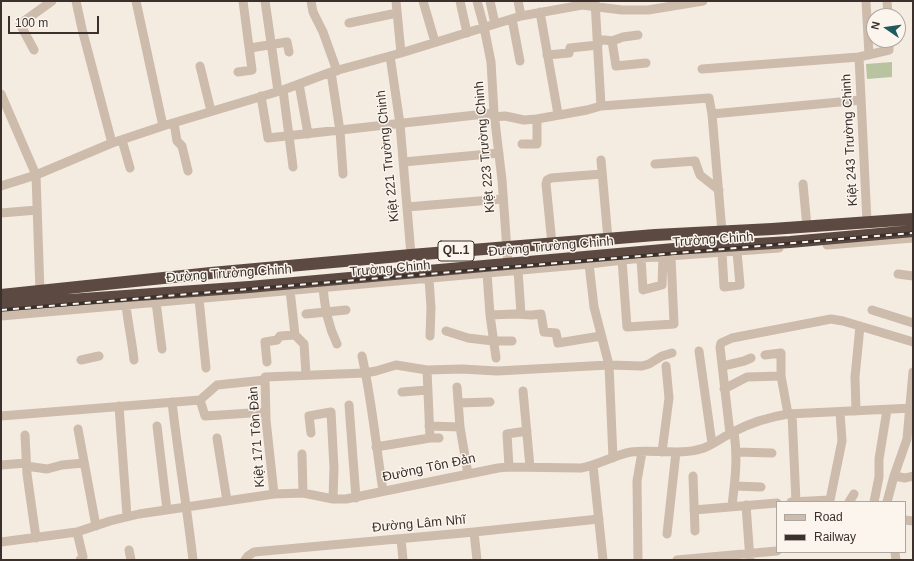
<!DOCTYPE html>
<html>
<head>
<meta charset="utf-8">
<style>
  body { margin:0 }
  #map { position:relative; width:914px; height:561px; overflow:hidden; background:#f4ebe1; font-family:Helvetica,sans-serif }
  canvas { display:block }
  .frame { position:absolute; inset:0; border:2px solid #3b302b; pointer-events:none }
  .legend { position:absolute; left:776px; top:501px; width:130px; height:52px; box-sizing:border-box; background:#fbf5ee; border:1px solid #aea6a0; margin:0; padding:5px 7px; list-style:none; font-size:12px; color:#3b302b }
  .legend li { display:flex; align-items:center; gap:8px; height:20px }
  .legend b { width:20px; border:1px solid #aea6a0 }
  .north { position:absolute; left:866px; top:8px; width:40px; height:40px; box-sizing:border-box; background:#fbf5ee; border:1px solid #aea6a0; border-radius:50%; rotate:283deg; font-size:11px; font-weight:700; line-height:16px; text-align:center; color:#3b302b }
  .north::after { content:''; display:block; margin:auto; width:14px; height:18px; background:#1f5a5e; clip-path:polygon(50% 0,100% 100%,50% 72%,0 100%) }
  .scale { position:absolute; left:8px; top:16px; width:91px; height:18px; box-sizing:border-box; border:2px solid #3b302b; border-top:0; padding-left:5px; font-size:12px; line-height:14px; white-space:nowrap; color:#3b302b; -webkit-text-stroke:3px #fbf5ee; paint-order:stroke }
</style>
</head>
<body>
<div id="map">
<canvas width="914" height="561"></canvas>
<div class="frame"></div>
<ul class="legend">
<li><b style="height:5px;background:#cdbbac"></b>Road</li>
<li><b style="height:5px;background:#3b302b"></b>Railway</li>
</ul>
<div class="north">N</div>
<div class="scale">100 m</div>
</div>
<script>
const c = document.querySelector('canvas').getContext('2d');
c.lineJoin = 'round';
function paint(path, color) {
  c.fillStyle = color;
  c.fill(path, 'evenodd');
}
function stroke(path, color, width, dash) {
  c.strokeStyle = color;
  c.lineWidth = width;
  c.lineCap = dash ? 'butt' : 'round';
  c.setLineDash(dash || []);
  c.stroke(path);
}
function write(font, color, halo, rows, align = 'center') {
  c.font = font + ' Helvetica,sans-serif';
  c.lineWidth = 3;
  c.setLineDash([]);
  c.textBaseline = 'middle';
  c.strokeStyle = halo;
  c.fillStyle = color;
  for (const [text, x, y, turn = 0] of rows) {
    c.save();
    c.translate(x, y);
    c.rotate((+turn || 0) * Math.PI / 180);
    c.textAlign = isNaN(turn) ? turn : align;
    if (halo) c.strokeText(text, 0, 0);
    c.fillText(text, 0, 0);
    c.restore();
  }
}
const green = new Path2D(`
  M892 62V77L867 79 866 64Z`);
const minor = new Path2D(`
  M76 1 82 29 112 143
  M136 1 163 126
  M265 1 278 91
  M311 1 313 12 323 32 337 71
  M396 1 401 53
  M423 1 435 42
  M460 1 467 33
  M477 1 484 27 491 62 494 113 502 180 508 265
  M490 1 495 24
  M518 1 521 16
  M595 1 601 106
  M866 1 869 55
  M887 1 888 16
  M540 12 558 114
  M512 19 520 61
  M349 23 397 13
  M597 39 612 41 623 37 638 35
  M612 41 616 66 646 63
  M250 48 287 42 289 52
  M34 50 20 24 52 1
  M547 55 569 53 570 48 598 45
  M390 56 400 124 411 255
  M859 57 867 222
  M200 66 211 111
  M702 69 859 57 889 50V40
  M238 72 252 70 243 1
  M331 72 340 131 343 174
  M299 84 308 134
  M283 90 293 167
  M1 94 36 175 40 292
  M261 96 268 138 494 113
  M712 114 861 100
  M494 117 505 116 524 120 537 119
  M174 123 177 141 182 146 188 171
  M122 140 130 168
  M522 144H537V119L587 110 601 106 709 98 712 114 722 232
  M601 160 608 239
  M404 162 499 153
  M655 164 695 161 700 175 719 190
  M803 184 807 227
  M1 186 36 175 112 143 163 126 283 90 331 72 401 53 521 16 582 5 622 10H648L703 1
  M407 207 503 199
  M1 213 37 210
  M552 244 546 184 547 180 551 178 602 174
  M827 245 913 238
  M722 253 724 287 740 285 737 252
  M641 258 643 290 662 285 663 257
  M622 260 627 327 674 324 671 257
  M589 264 594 307 609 365 613 458
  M518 270 521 314
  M487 273 490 315 496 358
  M898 274 913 276
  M429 278 431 308 430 336
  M323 287C325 309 328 325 337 344
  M290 290 295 335 304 344 306 374
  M199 299 206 368
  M156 302 162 349
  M126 305C128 324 132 341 134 360
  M872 310 913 323
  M306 314 346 310
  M490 315 515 314 532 315 541 314 544 332 556 333 558 343 601 336
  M1 316 589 264 641 258 779 248
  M446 331 468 338 493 341H512
  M699 351 712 444
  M765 355 781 353V376L788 414
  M362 356C372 401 376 446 383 491
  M81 360 99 356
  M267 362 265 342 277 340 280 336 295 335
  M723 366 744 361 751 358
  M427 370 430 438
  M457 387 460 427 468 474
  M724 389 747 377 781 376
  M523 391 530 467
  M402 392 428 390
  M200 400 217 385 265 380
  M172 402C178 455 187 507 193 560
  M458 403 490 402
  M349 405 356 498
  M119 406 127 516
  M856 411 855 377 860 326
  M792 414 796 502
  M1 416 200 400 205 416 266 412
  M157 426 167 510
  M429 426 460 427
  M78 429 96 526
  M311 433 309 416 331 412 334 468 333 499
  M730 434 720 347 721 343 732 338 831 319 843 321 913 342
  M25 435 27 474 36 538
  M217 438 227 501
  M376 447 430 438H439
  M662 452 669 398 666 366
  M737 452 772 453
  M302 454 303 493
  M1 465 26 463
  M593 465 603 560
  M26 466 47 469 62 465 84 463
  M509 467 507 434 527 431
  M693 476 695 531
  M894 476 905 478 913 476
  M735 486 761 487
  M274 494 266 420 265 377 365 373 376 371 396 365 427 370 462 369 497 371 609 365 642 366 649 364 662 356 672 353
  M791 502 830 500 842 441 840 412
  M849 502 854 494
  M874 502 879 477V459L887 410
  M887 502 894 476 907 439 913 372
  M746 505 750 560
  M732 506C735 480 738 459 734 432
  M694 510 777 503
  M905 520 913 521
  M77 532 83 557 80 560
  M474 532 477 560
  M667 534 676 452
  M401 539 403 560
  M1 542 77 532 110 521 139 514 274 494 303 493 333 499H346L498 468 509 467 581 468C599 465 614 455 631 452 655 449 680 456 704 448 714 444 723 437 733 432 750 423 769 417 788 414L913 408
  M129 550 131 560
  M895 552 896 560
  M245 560 248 556 254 552 474 532 599 519
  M638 560 637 481 642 452
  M677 560 777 551`);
const highway = new Path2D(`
  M1 295 211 273 411 255 655 235 772 229 913 219
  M1 305 249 287 674 249 790 242 913 231`);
const rail = new Path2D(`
  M1 310 913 233`);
const shields = [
  [456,251,36]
];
const shieldNames = [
  ["QL.1",456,251]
];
const streetNames = [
  ["Kiệt 243 Trường Chinh",850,140,-93],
  ["Kiệt 223 Trường Chinh",485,147,-95],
  ["Kiệt 221 Trường Chinh",388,156,-96],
  ["Trường Chinh",713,240,-4],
  ["Đường Trường Chinh",551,247,-5],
  ["Trường Chinh",390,269,-5],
  ["Đường Trường Chinh",229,274,-4],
  ["Kiệt 171 Tôn Đản",257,437,-94],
  ["Đường Tôn Đản",429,468,-12],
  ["Đường Lâm Nhĩ",419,524,-5]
];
paint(green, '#b8c4a0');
stroke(minor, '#cdbbac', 9);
stroke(highway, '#5c4a42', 12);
stroke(rail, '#3b302b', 3.5);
stroke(rail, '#fbf5ee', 2, [6]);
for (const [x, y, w] of shields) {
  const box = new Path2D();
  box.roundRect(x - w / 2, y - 10, w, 20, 3);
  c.fillStyle = '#fbf5ee';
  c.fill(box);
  stroke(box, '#3b302b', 1);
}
write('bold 12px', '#3b302b', null, shieldNames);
write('13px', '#3b302b', '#fbf5ee', streetNames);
</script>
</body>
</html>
